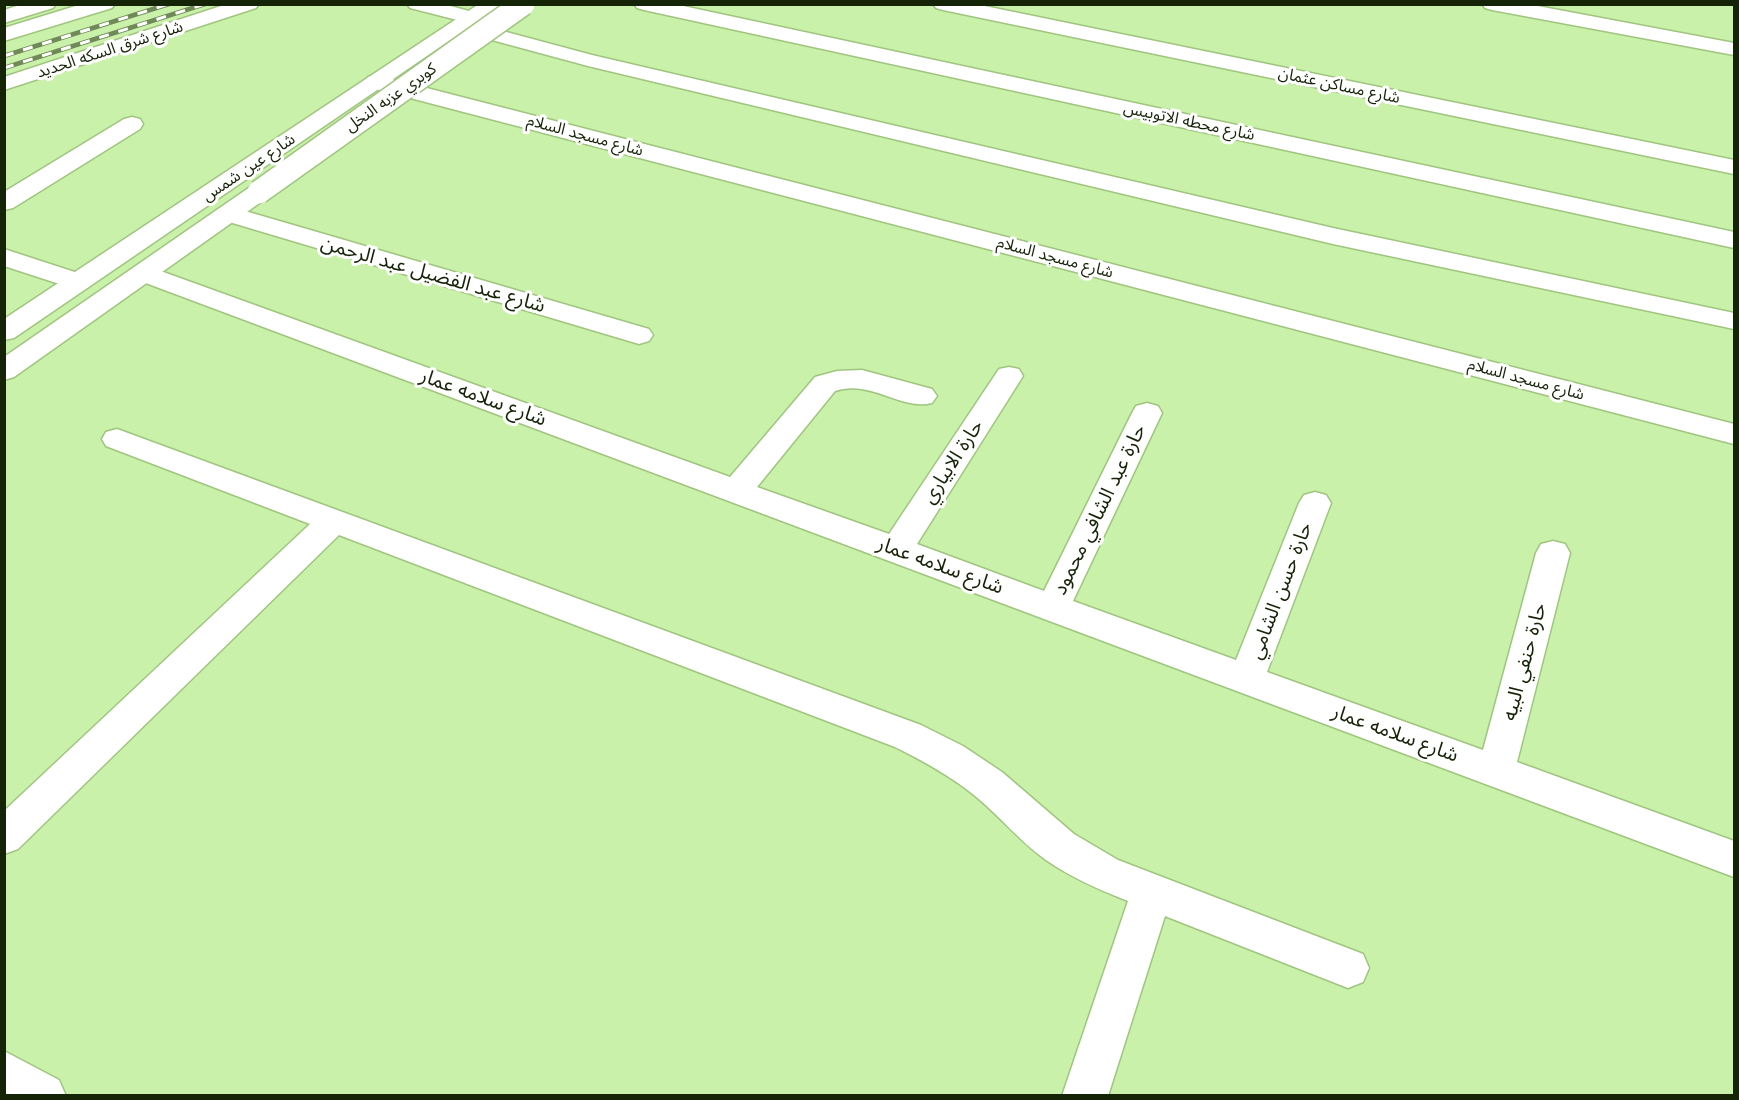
<!DOCTYPE html>
<html>
<head>
<meta charset="utf-8">
<style>
  body { margin:0 }
  #map { position:relative; width:1739px; height:1100px; overflow:hidden; background:#caf1a9; font-family:Helvetica,sans-serif }
  canvas { display:block }
  .frame { position:absolute; inset:0; border:6px solid #152307; pointer-events:none }
</style>
</head>
<body>
<div id="map">
<canvas width="1739" height="1100"></canvas>
<div class="frame"></div>
</div>
<script>
const c = document.querySelector('canvas').getContext('2d');
c.lineJoin = 'round';
function stroke(path, color, width, dash) {
  c.strokeStyle = color;
  c.lineWidth = width;
  c.lineCap = dash ? 'butt' : 'round';
  c.setLineDash(dash || []);
  c.stroke(path);
}
function paint(path, color) {
  c.fillStyle = color;
  c.fill(path, 'evenodd');
}
function write(font, color, halo, rows, align = 'center') {
  c.font = font + ' Helvetica,"Noto Sans Arabic",sans-serif';
  c.lineWidth = 6;
  c.setLineDash([]);
  c.textBaseline = 'middle';
  c.strokeStyle = halo;
  c.fillStyle = color;
  for (const [text, x, y, turn = 0] of rows) {
    c.save();
    c.translate(x, y);
    c.rotate((+turn || 0) * Math.PI / 180);
    c.textAlign = isNaN(turn) ? turn : align;
    if (halo) c.strokeText(text, 0, 0);
    c.fillText(text, 0, 0);
    c.restore();
  }
}
const minor = new Path2D(`
  M23 4H56L53 8 4 23V10Z
  M227 4H259L256 8 4 90V77Z
  M407 4H443L480 14 483 18 480 22 473 24 410 8Z
  M634 4H674L1734 232V248L644 10 637 8Z
  M933 4H975L1734 160V174L943 10 936 8Z
  M1482 4H1527L1734 43V55L1492 10 1485 8Z
  M484 26 592 55 1333 228 1734 313V329L1333 244 588 66 477 36 474 32 477 28Z
  M376 75 1734 424V444L368 87 365 82 368 77Z
  M132 117 140 119 143 124 140 129 13 208 4 210V192L124 119Z
  M228 206 649 329 653 335 649 341 639 344 629 341 219 219 215 214 219 209Z
  M4 249 87 276 91 282 87 288 78 290 4 266Z
  M144 265 730 477 815 377 837 371 862 370 932 389 937 396 932 403C901 411 871 379 835 391L757 487 889 534 999 369 1009 367 1019 369 1023 376 917 544 1044 591 1132 413 1136 406 1147 403 1158 406 1162 413 1073 601 1236 660 1299 503 1304 495 1315 492 1326 495 1331 503 1267 672 1483 750 1536 553 1541 544 1553 541 1565 544 1570 553 1517 762 1734 841V877L135 279 131 273 135 267Z
  M117 429 921 725 963 746 1002 772 1074 834 1118 860 1363 954 1369 968 1363 982 1348 988 1165 916 1108 1096H1062L1128 901C1100 890 1072 878 1046 860 1019 841 999 815 974 795 949 775 923 761 895 747L339 535 18 849 4 854V811L310 524 106 446 102 439 106 432Z
  M4 1051 59 1080 66 1096H4Z`);
const major = new Path2D(`
  M82 4H115L112 8 4 41V28Z
  M479 4H503L14 338 4 340V319Z
  M259 185 268 187 271 192 268 197 14 377 4 380V357L250 187Z`);
const rail = new Path2D(`
  M4 56 169 4
  M4 68 205 4`);
const majorBridge = new Path2D(`
  M259 192 523 4`);
const farStreetnames = [
  ["شارع شرق السكه الحديد",110,50,-18],
  ["شارع مساكن عثمان",1339,86,12],
  ["كوبري عزبه النخل",391,98,-35],
  ["شارع محطه الاتوبيس",1189,122,12],
  ["شارع مسجد السلام",585,136,15],
  ["شارع عين شمس",249,168,-34],
  ["شارع مسجد السلام",1055,258,15],
  ["شارع مسجد السلام",1526,380,15]
];
const streetNames = [
  ["شارع عبد الفضيل عبد الرحمن",433,275,16],
  ["شارع سلامه عمار",483,398,20],
  ["حارة الابياري",953,462,-57],
  ["حارة عبد الشافي محمود",1100,510,-64],
  ["شارع سلامه عمار",940,566,20],
  ["حارة حسن الشامي",1281,591,-69],
  ["حارة حنفي البيه",1525,662,-75],
  ["شارع سلامه عمار",1395,734,20]
];
stroke(minor, '#9fc57f', 3);
stroke(major, '#9fc57f', 3);
paint(minor, '#fff');
paint(major, '#fff');
stroke(rail, '#6f8957', 4.5);
stroke(rail, '#fff', 3, [10]);
stroke(majorBridge, '#9fc57f', 26, []);
stroke(majorBridge, '#fff', 23);
write('16px', '#152307', '#fff', farStreetnames);
write('20px', '#152307', '#fff', streetNames);
</script>
</body>
</html>
